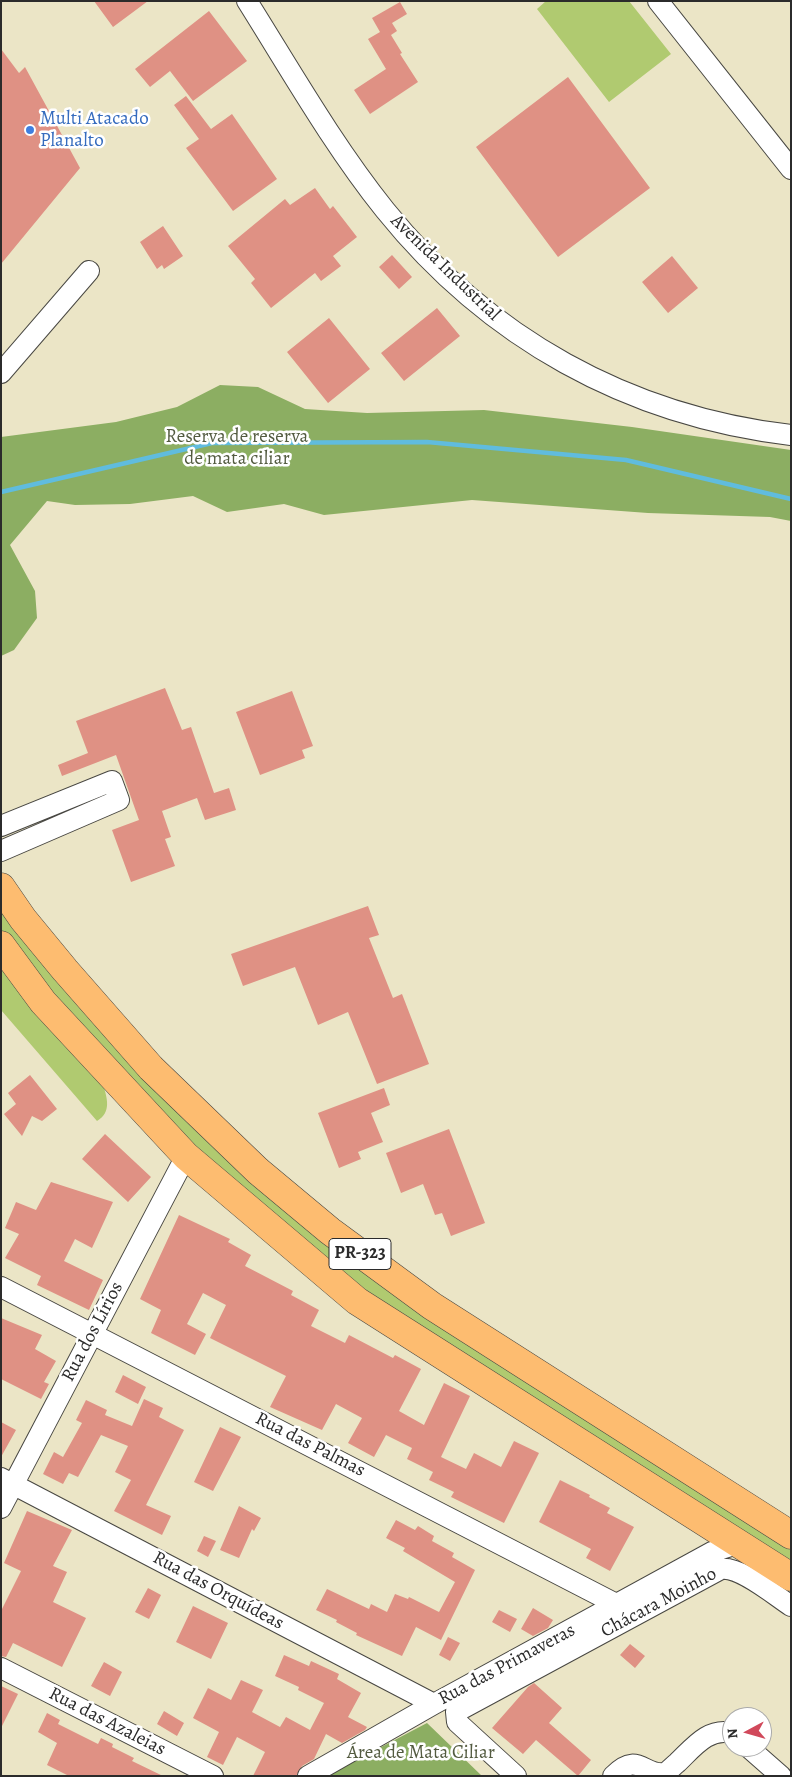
<!DOCTYPE html>
<html>
<head>
<meta charset="utf-8">
<style>
  body { margin:0 }
  #map { position:relative; width:792px; height:1777px; overflow:hidden; background:#ebe5c6; font-family:Alegreya,serif }
  canvas { display:block }
  .frame { position:absolute; inset:0; border:2px solid #2b2b2b; pointer-events:none }
  .north { position:absolute; left:722px; top:1707px; width:50px; height:50px; box-sizing:border-box; background:#fff; border:1px solid #aaa; border-radius:50%; rotate:264deg; font-size:14px; font-weight:700; line-height:20px; text-align:center; color:#2b2b2b }
  .north::after { content:''; display:block; margin:auto; width:18px; height:22px; background:#d1495b; clip-path:polygon(50% 0,100% 100%,50% 72%,0 100%) }
</style>
</head>
<body>
<div id="map">
<canvas width="792" height="1777"></canvas>
<div class="frame"></div>
<div class="north">N</div>
</div>
<script>
const c = document.querySelector('canvas').getContext('2d');
c.lineJoin = 'round';
function paint(path, color) {
  c.fillStyle = color;
  c.fill(path, 'evenodd');
}
function stroke(path, color, width, dash) {
  c.strokeStyle = color;
  c.lineWidth = width;
  c.lineCap = dash ? 'butt' : 'round';
  c.setLineDash(dash || []);
  c.stroke(path);
}
function write(font, color, halo, rows, align = 'center') {
  c.font = font + ' Alegreya,serif';
  c.lineWidth = 5;
  c.setLineDash([]);
  c.textBaseline = 'middle';
  c.strokeStyle = halo;
  c.fillStyle = color;
  for (const [text, x, y, turn = 0] of rows) {
    c.save();
    c.translate(x, y);
    c.rotate((+turn || 0) * Math.PI / 180);
    c.textAlign = isNaN(turn) ? turn : align;
    if (halo) c.strokeText(text, 0, 0);
    c.fillText(text, 0, 0);
    c.restore();
  }
}
const green = new Path2D(`
  M546 1H629L671 54 609 102 537 9Z
  M1 909 428 1315 791 1550V1566L421 1330 346 1277 166 1121 110 1063 1 932Z
  M1 965 103 1084C107 1098 112 1112 97 1121L1 1010Z`);
const forest = new Path2D(`
  M220 385 258 387 305 409 367 413 484 410 632 427 791 450V521L770 517 648 513 472 500 324 515 284 504 227 512 193 496 130 504 75 505 47 501 10 545 35 591 37 618 14 650 1 656V437L116 422 177 407Z
  M427 1723 482 1776H326Z`);
const stream = new Path2D(`
  M1 492 212 443 427 442 626 460 791 499`);
const building = new Path2D(`
  M94 1H148L113 27Z
  M400 2 407 14 392 23 397 31 391 35 402 53 400 54 418 82 370 114 354 90 386 69 368 39 380 32 372 18Z
  M209 11 247 61 193 101 170 71 150 87 135 69Z
  M1 49 19 73 25 67 80 168 1 264Z
  M568 77 650 188 558 257 476 147Z
  M186 96 211 129 232 114 277 179 233 211 186 148 199 139 174 105Z
  M315 188 330 209 333 206 357 237 333 256 341 266 321 281 315 273 271 308 251 283 255 279 228 246 285 199 290 205Z
  M163 226 183 256 164 269 162 265 157 269 140 242Z
  M392 255 412 277 399 289 379 267Z
  M672 256 698 288 668 313 642 282Z
  M437 308 460 336 404 381 381 353Z
  M329 318 370 369 328 403 287 352Z
  M165 688 182 730 191 727 214 793 229 788 236 810 205 820 197 798 162 811 171 837 165 839 175 866 131 882 112 830 139 820 116 755 62 776 58 765 88 753 76 721Z
  M292 691 313 746 302 750 305 758 260 775 236 712Z
  M368 906 379 935 369 938 393 998 402 994 429 1064 377 1084 348 1012 318 1025 295 967 243 986 231 954Z
  M30 1075 57 1109 42 1121 32 1116 22 1136 4 1114 16 1104 8 1093Z
  M384 1088 390 1105 371 1113 383 1142 358 1152 361 1159 339 1168 318 1113Z
  M449 1129 485 1223 451 1236 442 1213 435 1215 423 1184 401 1193 386 1153Z
  M105 1134 151 1177 128 1202 82 1159Z
  M51 1182 113 1202 92 1248 75 1239 64 1261 103 1280 89 1310 37 1285 41 1276 5 1258 19 1234 5 1228 16 1202 36 1210Z
  M179 1215 230 1239 228 1242 251 1255 245 1266 293 1291 291 1295 319 1310 311 1326 345 1343 349 1335 393 1358 395 1355 421 1369 399 1411 424 1425 444 1383 470 1396 441 1457 466 1469 474 1453 501 1467 514 1441 539 1453 504 1523 451 1497 454 1492 429 1480 433 1472 407 1459 412 1448 386 1435 374 1457 348 1443 362 1418 336 1404 322 1430 270 1407 286 1376 210 1338 226 1305 203 1293 187 1324 206 1334 195 1355 151 1333 161 1310 140 1299Z
  M1 1318 42 1335 35 1349 56 1361 44 1382 49 1384 41 1399 1 1379Z
  M123 1375 146 1387 138 1404 115 1392Z
  M144 1399 163 1408 159 1417 184 1430 146 1505 171 1516 162 1535 114 1511 131 1480 115 1472 128 1446 101 1435 78 1477 69 1473 63 1484 43 1474 54 1452 63 1457 82 1423 76 1420 86 1400 107 1410 105 1415 132 1426Z
  M1 1422 16 1430 1 1457Z
  M220 1427 241 1437 213 1491 194 1482Z
  M560 1480 590 1495 589 1497 610 1508 607 1513 634 1527 610 1571 586 1558 591 1549 539 1522Z
  M239 1506 261 1518 254 1531 252 1529 239 1558 220 1550Z
  M27 1511 72 1530 53 1566 67 1572 53 1602 86 1618 62 1667 13 1643 6 1657 1 1656V1611L21 1571 4 1563Z
  M396 1520 415 1530 418 1526 434 1536 432 1541 454 1553 452 1557 475 1570 441 1640 416 1627 402 1656 356 1635 357 1633 336 1622 337 1620 316 1610 327 1589 369 1609 371 1604 387 1612 395 1594 408 1599 409 1597 439 1612 455 1582 403 1551 405 1548 386 1538Z
  M204 1536 216 1541 208 1557 197 1551Z
  M148 1588 161 1595 149 1619 135 1612Z
  M193 1606 228 1623 211 1659 176 1642Z
  M533 1608 553 1620 548 1628 533 1636 521 1629Z
  M499 1610 517 1619 510 1632 492 1622Z
  M448 1637 460 1643 450 1661 439 1655Z
  M630 1644 645 1656 635 1668 620 1655Z
  M284 1655 309 1666 311 1661 339 1674 337 1679 361 1693 348 1717 367 1727 365 1730 342 1743 326 1734 314 1759 302 1766 296 1776H253L265 1752 237 1737 223 1765 207 1757 219 1732 193 1718 208 1688 231 1700 241 1680 263 1690 252 1712 280 1727 286 1717 310 1730 324 1703 298 1690 299 1687 275 1676Z
  M104 1662 122 1672 110 1696 91 1686Z
  M534 1683 562 1708 549 1723 591 1760 578 1776 536 1740 523 1754 492 1728 528 1687Z
  M1 1686 18 1694 1 1728Z
  M164 1711 184 1723 177 1736 157 1724Z
  M47 1713 60 1720 58 1724 98 1744 101 1738 113 1744 112 1747 134 1758 132 1761 163 1776H69L47 1765 57 1743 38 1732Z`);
const minor = new Path2D(`
  M247 1C291 71 333 145 385 210 488 338 628 416 791 435
  M658 1 791 169
  M1 373 89 271
  M1 826 112 781 119 800 1 851
  M1 1287 618 1605
  M1 1478 434 1704
  M1 1508 186 1156
  M1 1668 213 1776
  M748 1747 781 1776
  M308 1776 434 1704 712 1552 737 1544
  M516 1776 457 1722 456 1712 721 1569C740 1566 774 1595 791 1606
  M613 1776C638 1750 644 1777 665 1773 669 1771 673 1766 677 1763 693 1748 708 1727 732 1733`);
const highway = new Path2D(`
  M1 887 23 919 65 970 151 1068 258 1171 330 1231 432 1306 791 1535
  M1 945 43 1002 186 1156 357 1301 791 1577`);
const markers = [
  [30,130,5,"#3f7fe0"]
];
const shields = [
  [360,1254,62]
];
const shieldNames = [
  ["PR-323",360,1254]
];
const shopNames = [
  ["Multi Atacado",40,119],
  ["Planalto",40,141]
];
const streetNames = [
  ["Avenida Industrial",445,268,44],
  ["Rua dos Lírios",93,1332,-62],
  ["Rua das Palmas",310,1445,27],
  ["Rua das Orquídeas",218,1591,28],
  ["Chácara Moinho",659,1603,-28],
  ["Rua das Primaveras",507,1665,-28],
  ["Rua das Azaleias",107,1722,27]
];
const parkNames = [
  ["Reserva de reserva",237,437],
  ["de mata ciliar",237,459],
  ["Área de Mata Ciliar",421,1753]
];
paint(green, '#b0ca70');
paint(forest, '#8cae62');
stroke(stream, '#60bcde', 4.5);
paint(building, '#df9184');
stroke(minor, '#484742', 22);
stroke(highway, '#484742', 29);
stroke(minor, '#fff', 20);
stroke(highway, '#fdbc70', 28);
for (const [x, y, r, color] of markers) {
  const dot = new Path2D();
  dot.arc(x, y, r, 0, 2 * Math.PI);
  c.fillStyle = color;
  c.fill(dot);
  stroke(dot, '#fff', 2);
}
for (const [x, y, w] of shields) {
  const box = new Path2D();
  box.roundRect(x - w / 2, y - 15.5, w, 31, 4);
  c.fillStyle = '#fff';
  c.fill(box);
  stroke(box, '#2b2b2b', 1);
}
write('bold 18px', '#2b2b2b', null, shieldNames);
write('19px', '#366cbe', '#fff', shopNames, 'left');
write('19px', '#2b2b2b', '#fff', streetNames);
write('19px', '#535b40', '#fff', parkNames);
</script>
</body>
</html>
